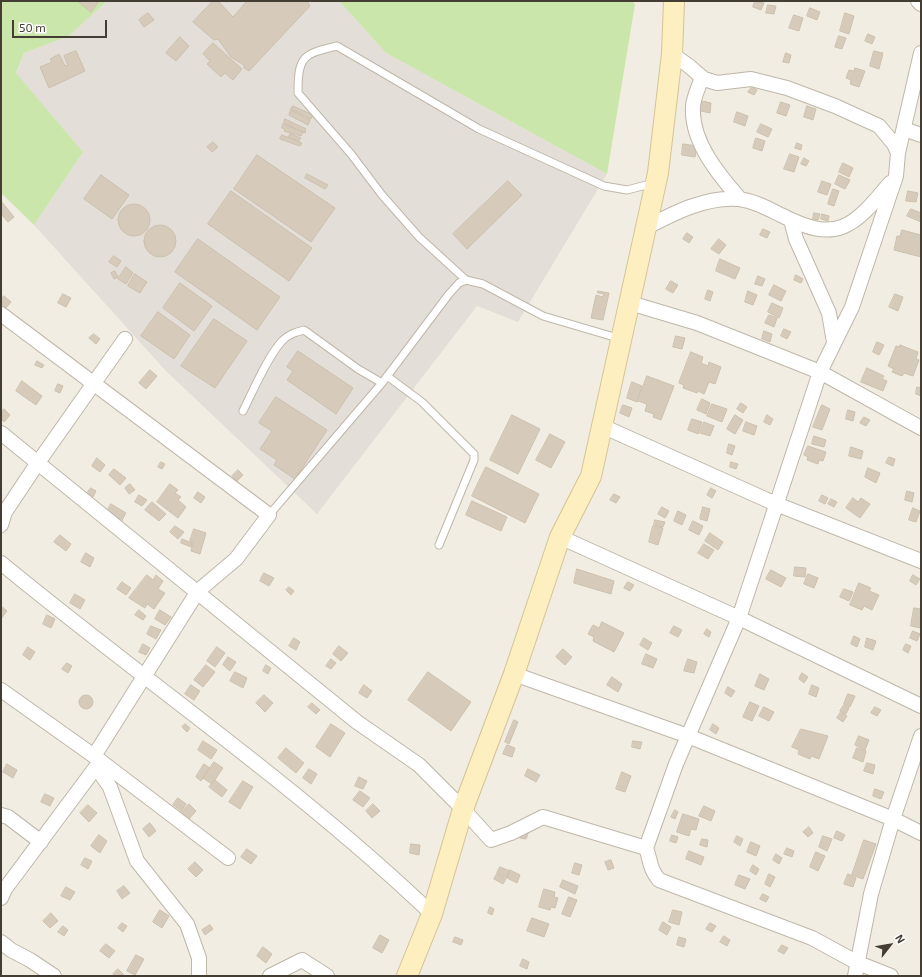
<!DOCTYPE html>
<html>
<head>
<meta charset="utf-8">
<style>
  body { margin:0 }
  #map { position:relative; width:922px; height:977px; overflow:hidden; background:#f1ede3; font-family:"Exo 2",sans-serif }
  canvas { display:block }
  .frame { position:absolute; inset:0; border:2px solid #433d33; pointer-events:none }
  .north { position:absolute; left:870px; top:925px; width:40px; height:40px; -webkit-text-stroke:3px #fff; paint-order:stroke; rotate:59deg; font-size:11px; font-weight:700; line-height:16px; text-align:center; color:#433d33 }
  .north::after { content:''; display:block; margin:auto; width:14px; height:18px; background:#433d33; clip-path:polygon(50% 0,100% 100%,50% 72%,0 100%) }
  .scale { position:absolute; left:12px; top:20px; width:95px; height:18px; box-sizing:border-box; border:2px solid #433d33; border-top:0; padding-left:5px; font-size:12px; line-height:14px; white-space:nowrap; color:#433d33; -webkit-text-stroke:3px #fff; paint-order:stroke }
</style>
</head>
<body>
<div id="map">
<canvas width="922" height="977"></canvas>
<div class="frame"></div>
<div class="north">N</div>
<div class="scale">50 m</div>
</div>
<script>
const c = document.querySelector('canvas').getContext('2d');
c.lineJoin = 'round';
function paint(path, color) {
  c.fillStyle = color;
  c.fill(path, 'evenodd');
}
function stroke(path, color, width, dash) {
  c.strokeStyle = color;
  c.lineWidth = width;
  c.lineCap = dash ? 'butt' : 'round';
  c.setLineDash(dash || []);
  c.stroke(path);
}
const industrial = new Path2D(`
  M107 1H339L386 53 607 174 518 322 477 306 317 514 166 371 34 225 83 152 16 74 24 53 69 36Z`);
const green = new Path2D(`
  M1 1H107L69 36 24 53 16 73 83 152 34 225 1 193Z
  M339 1H632L635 4 607 174 386 53Z`);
const building = new Path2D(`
  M78 1H99L91 12Z
  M213 1H218L233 17 247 1H307L310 6 249 71 244 68V65L231 57 218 39 214 40 193 22Z
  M755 1 764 3 761 10 753 7Z
  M768 5 776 6 774 14 766 13Z
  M810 8 820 12 817 20 807 16Z
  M148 13 154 20 144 27 139 20Z
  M845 13 854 16 849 34 840 31Z
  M794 15 803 18 799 31 789 28Z
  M868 34 875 37 872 44 865 41Z
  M839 36 846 38 842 49 835 47Z
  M180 37 189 46 176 61 166 53Z
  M213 43 242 69 233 80 225 73 221 77 207 64 210 61 203 54Z
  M76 51 85 71 49 88 40 67 52 62 50 59 59 54 65 66 68 65 64 56Z
  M874 51 883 53 879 69 870 66Z
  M786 53 791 55 789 63 783 62Z
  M855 68 865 71 859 87 850 84 851 80 846 78 849 70 854 71Z
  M752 87 757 90 754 95 748 92Z
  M702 101 711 103 710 113 701 111Z
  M781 102 790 105 786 116 777 113Z
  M293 106 313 115 311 119 291 109Z
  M807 106 816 109 813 120 804 117Z
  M291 110 310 120 308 125 289 115Z
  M737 112 748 116 745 126 734 122Z
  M285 119 306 129 305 133 284 123Z
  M283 124 303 132 301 136 284 131 285 129 282 128Z
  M761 124 772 129 768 137 757 132Z
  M290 134 301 138 299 141 289 137Z
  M282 135 302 143 300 146 280 139Z
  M756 138 765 141 762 151 753 148Z
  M213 142 218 147 212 152 207 147Z
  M797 143 802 145 801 150 795 148Z
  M683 144 697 146 695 157 682 155Z
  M790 154 799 157 794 172 784 169Z
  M257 155 335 208 311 242 234 189Z
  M804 158 809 161 806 166 801 164Z
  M843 163 853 168 849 177 839 172Z
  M307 174 328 185 325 189 305 178Z
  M101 175 129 195 112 219 84 199Z
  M839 175 850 180 845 189 835 184Z
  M508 181 522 195 467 249 453 234Z
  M822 181 831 184 827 195 818 192Z
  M833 189 839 191 834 206 828 204Z
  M231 191 312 248 289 281 208 224Z
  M908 191 918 193 916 202 906 201Z
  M1 201 14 217 8 222 1 214Z
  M118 220a16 16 0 1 1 32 0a16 16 0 1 1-32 0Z
  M911 209 921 213V222L907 216Z
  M814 213 820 214 818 220 813 219Z
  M822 214 829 216 828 221 821 219Z
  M144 241a16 16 0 1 1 32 0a16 16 0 1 1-32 0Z
  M763 229 770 232 767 238 760 235Z
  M902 230 921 235V257L894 250 897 236H900Z
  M687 233 693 237 689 243 683 239Z
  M198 239 280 297 257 330 175 272Z
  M719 239 726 245 719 254 711 249Z
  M114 256 121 261 117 267 109 262Z
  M720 259 740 268 735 279 716 271Z
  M126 267 133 273 126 284 118 279Z
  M115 271 118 277 114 279 111 273Z
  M135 274 147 282 140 293 128 286Z
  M796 275 803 279 801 283 794 280Z
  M758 276 765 279 762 286 755 284Z
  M671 281 678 285 673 293 666 289Z
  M180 283 212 306 194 331 163 308Z
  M774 285 786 291 781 301 769 295Z
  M708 290 713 292 710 301 705 299Z
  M598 291 609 293 603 320 591 318 596 295 603 297 604 294 598 293Z
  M748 291 757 295 753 305 745 302Z
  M63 294 71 298 66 307 58 303Z
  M895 294 903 297 898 311 889 307Z
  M4 296 11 302 5 309 1 306V300Z
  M772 303 783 308 779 318 768 312Z
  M158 312 190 335 174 359 141 336Z
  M769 315 777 318 774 327 765 323Z
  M214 319 247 341 215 388 181 366Z
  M784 329 791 332 787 339 781 336Z
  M764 331 772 334 770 342 762 339Z
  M94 334 100 339 96 344 89 338Z
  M676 336 685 338 682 349 673 347Z
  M877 342 884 345 879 355 873 352Z
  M900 345 918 352 916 359 919 360 913 376 904 373 902 376 892 372 894 369 888 366 896 346 900 347Z
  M298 351 353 388 336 414 287 380 293 371 287 367Z
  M691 352 703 357 701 363 708 366 709 362 721 367 715 384 709 382 704 394 698 391 697 393 683 388 684 385 679 383Z
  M37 361 44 365 42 368 35 365Z
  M867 368 884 376 882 379 887 381 883 391 861 382Z
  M150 370 157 376 146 389 139 383Z
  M647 376 674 386 661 420 653 417 654 414 645 411 647 404 638 401Z
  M22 381 42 396 36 405 16 391Z
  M632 382 642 386 637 402 627 398Z
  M58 384 63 386 60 393 55 391Z
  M917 387 921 388V396L916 394Z
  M276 397 327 430 295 479 274 465 277 460 260 449 272 431 259 423Z
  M702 399 710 403 706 414 697 410Z
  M741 403 747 407 743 413 737 409Z
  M712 404 727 409 722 422 707 416Z
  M623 405 632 408 629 417 620 413Z
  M822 405 830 409 822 430 813 427Z
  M4 409 10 415 4 422 1 419V412Z
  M848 410 855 412 853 421 846 419Z
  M512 415 540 429 518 474 490 460Z
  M735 415 743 420 735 434 727 429Z
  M767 415 773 419 770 425 764 422Z
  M864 417 870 420 866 426 860 423Z
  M692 419 702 422 698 434 688 430Z
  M704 422 714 426 710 436 700 433Z
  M746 422 757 426 754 435 743 431Z
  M550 434 565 442 551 468 536 460Z
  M814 436 826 440 824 447 812 444Z
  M729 444 735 446 732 455 727 453Z
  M808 446 826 452 823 461 819 460 818 464 807 460 808 457 804 455Z
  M851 447 863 451 861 459 849 456Z
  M889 457 895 459 893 466 886 463Z
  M97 458 105 465 100 472 92 466Z
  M161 462 165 464 162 469 158 467Z
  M731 462 738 464 736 469 730 467Z
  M486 467 539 494 525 523 472 496Z
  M868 468 880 473 876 483 865 477Z
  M114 469 126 478 120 485 109 475Z
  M238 470 243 475 237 481 232 476Z
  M130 484 135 490 129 494 125 488Z
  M170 484 178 490 175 493 181 497 178 500 186 507 178 518 157 502Z
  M91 488 96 491 93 497 87 493Z
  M711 488 716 491 712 498 707 495Z
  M907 491 914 493 912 502 905 500Z
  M198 492 205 497 201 503 194 498Z
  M614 494 620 497 616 503 610 500Z
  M139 495 147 500 142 506 135 502Z
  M822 495 828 498 825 504 819 501Z
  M853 498 858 502 861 498 870 504 860 518 846 508Z
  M831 499 837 502 834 507 828 504Z
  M472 501 507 517 501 531 466 515Z
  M152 502 166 514 159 521 145 510Z
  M111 504 126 513 121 522 106 513Z
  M662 507 669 511 665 518 658 514Z
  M703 507 710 509 707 521 700 519Z
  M913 508 920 511 916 522 909 520Z
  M678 511 686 515 682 525 674 521Z
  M655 520 665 522 663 527 654 525Z
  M693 521 703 526 699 535 689 530Z
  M175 526 184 532 178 539 170 532Z
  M653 526 663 528 658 545 649 542Z
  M194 529 206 533 200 554 191 551 193 542 190 541Z
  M710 533 723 542 718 550 705 541Z
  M60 535 71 544 66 551 54 542Z
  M182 539 192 543 191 547 181 543Z
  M704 544 714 550 708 559 698 553Z
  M86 553 94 558 90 567 81 562Z
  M795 567 806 568 805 577 794 576Z
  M577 569 614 581 611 594 574 583Z
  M771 570 786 578 781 587 766 579Z
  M264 573 274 578 269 586 260 581Z
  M808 574 818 578 814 588 804 584Z
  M147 575 153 580 156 575 163 581 158 589 165 593 154 609 147 604 145 608 129 598Z
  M913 575 920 579 916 585 910 581Z
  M122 582 131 588 126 595 117 589Z
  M628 582 634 585 630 591 624 588Z
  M859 583 871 588 869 591 879 595 872 610 864 606 862 610 850 605Z
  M289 587 294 591 291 595 286 590Z
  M844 589 853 592 849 601 840 597Z
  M75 594 85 600 80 609 70 603Z
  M1 606 7 611 1 619Z
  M914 608 921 609 920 628 911 626Z
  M139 610 146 616 143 620 135 615Z
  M160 610 171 617 165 625 155 619Z
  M47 615 55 619 51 628 43 624Z
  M602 622 624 633 614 652 593 641 594 637 588 634 593 625 599 628Z
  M151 626 161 630 156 639 147 634Z
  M674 626 682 630 678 637 670 633Z
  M707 629 711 632 709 637 704 634Z
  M913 631 920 634 917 641 910 638Z
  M854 636 860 639 857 647 851 644Z
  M294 638 300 642 296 650 289 646Z
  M644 638 652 643 648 650 640 645Z
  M867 638 876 641 873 650 865 647Z
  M143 644 150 648 146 655 139 652Z
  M906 644 911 646 908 653 903 650Z
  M339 646 348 653 341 661 333 654Z
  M28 647 35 652 30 660 23 655Z
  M217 647 225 653 215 667 207 661Z
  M563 649 572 657 565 665 556 657Z
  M646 654 657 659 653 668 642 664Z
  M228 657 236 662 230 671 223 665Z
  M331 659 336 663 331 669 326 666Z
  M688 659 697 662 694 673 684 671Z
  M67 663 72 666 68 673 62 669Z
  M206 665 215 672 203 687 194 680Z
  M266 665 271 668 268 674 263 671Z
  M235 672 247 678 243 688 230 681Z
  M428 672 471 702 451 731 408 700Z
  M802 673 808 677 804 683 799 679Z
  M760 674 769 679 764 690 755 686Z
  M612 677 622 684 618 692 607 685Z
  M191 685 200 691 194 700 185 694Z
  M364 685 372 691 367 698 359 693Z
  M812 685 819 688 816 697 809 694Z
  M728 687 735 691 731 697 725 693Z
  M848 694 855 696 850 707 844 704Z
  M79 702a7 7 0 1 1 14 0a7 7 0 1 1-14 0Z
  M264 695 273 703 265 712 256 703Z
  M750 702 759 706 752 721 743 717Z
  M312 703 320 710 316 714 308 707Z
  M844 705 849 708 846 714 840 711Z
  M764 707 774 712 769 721 759 716Z
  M875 707 881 710 877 716 871 713Z
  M841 712 847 716 843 722 837 718Z
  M514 720 518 722 509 744 505 742Z
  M185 724 190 728 187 732 182 727Z
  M331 724 345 733 330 757 316 747Z
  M713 724 719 728 716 734 710 730Z
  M801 729 828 736 819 759 811 756 810 759 798 754 799 750 792 747Z
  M859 736 869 740 865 750 855 745Z
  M203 741 217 750 211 759 198 750Z
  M633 741 642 742 640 749 632 747Z
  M507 745 515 748 512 757 503 754Z
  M286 748 304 763 296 773 278 758Z
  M857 748 866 751 863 762 853 758Z
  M214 762 223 768 212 784 203 778Z
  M867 763 875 765 873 774 864 771Z
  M7 764 17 770 13 778 3 772Z
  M204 764 210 768 201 781 196 777Z
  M309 769 317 774 311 784 303 778Z
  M528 769 540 775 536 782 525 776Z
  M622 772 631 776 625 792 616 789Z
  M359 777 367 781 363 789 355 786Z
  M215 780 227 790 222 797 209 787Z
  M243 781 253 787 240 809 229 802Z
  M875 789 884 792 881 799 873 796Z
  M360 791 370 798 363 807 353 800Z
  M45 794 54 798 50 806 41 802Z
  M178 798 186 804 181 811 173 805Z
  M189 804 196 811 188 820 180 813Z
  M373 804 380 811 372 818 366 811Z
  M88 805 97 813 89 822 80 813Z
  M704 806 715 811 711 821 699 816Z
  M675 810 678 812 675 819 671 817Z
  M683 814 699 819 696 830 691 829 689 836 677 832Z
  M150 823 156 831 149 837 143 829Z
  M809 827 813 833 808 837 803 832Z
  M523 830 529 831 526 839 520 838Z
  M837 831 845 835 842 841 834 838Z
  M99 835 107 841 100 853 91 846Z
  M672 835 678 837 676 843 670 841Z
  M737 836 743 839 740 846 734 842Z
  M823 836 832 839 827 851 819 847Z
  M702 839 708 840 707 847 700 845Z
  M864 840 876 844 863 879 852 875Z
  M751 842 760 846 756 856 747 852Z
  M411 844 420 845 419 855 410 853Z
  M787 848 794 851 792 857 784 854Z
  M247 849 257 856 251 864 241 857Z
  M689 851 704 857 701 865 686 859Z
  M816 852 825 856 818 871 810 867Z
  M776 854 782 858 779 864 773 860Z
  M85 858 92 861 88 869 81 865Z
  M611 860 614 868 608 870 605 862Z
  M195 862 203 870 196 877 188 869Z
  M575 863 582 865 579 875 572 873Z
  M753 865 759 869 756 875 750 871Z
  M500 867 510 871 507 878 497 873Z
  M510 870 520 875 517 883 507 878Z
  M497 874 506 879 503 884 494 879Z
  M769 874 775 877 770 887 765 884Z
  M848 874 856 878 853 887 844 884Z
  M739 875 750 879 745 889 735 885Z
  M563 880 578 886 575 894 560 887Z
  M124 886 130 893 122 899 117 891Z
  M66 887 75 892 70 900 61 896Z
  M544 889 555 892 554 897 558 898 555 908 551 907 550 910 539 907Z
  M763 894 769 897 766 902 760 899Z
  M569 897 577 900 570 917 562 914Z
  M490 907 494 909 492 915 488 913Z
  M160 910 169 916 162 928 153 922Z
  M673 910 682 912 679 925 669 922Z
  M51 913 58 921 50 928 43 921Z
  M532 918 549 924 544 937 527 931Z
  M663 922 671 927 667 935 659 930Z
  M122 923 127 926 123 932 118 928Z
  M710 923 716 926 712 932 706 929Z
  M210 925 213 929 205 935 202 930Z
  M63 926 68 930 64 936 58 932Z
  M380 935 389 940 382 953 373 948Z
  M724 936 730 940 727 946 720 942Z
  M455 937 463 940 461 945 453 942Z
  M679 937 686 939 684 947 677 945Z
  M106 944 115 951 109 958 100 951Z
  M782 945 788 948 784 954 778 951Z
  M263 947 272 954 266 963 257 956Z
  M136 955 144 959 135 975 127 971Z
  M523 959 529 962 527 969 520 966Z
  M118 969 124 975 123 976H115L113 974Z`);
const lane = new Path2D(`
  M466 280 419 237 382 195 351 154 298 93C298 56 303 54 337 46L479 129 604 186 627 190 654 183
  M387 376 422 402 474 454V460L439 545
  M243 411C253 391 268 356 282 341 289 334 296 332 304 330L358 369 382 383 449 294 459 283 466 280 483 284 543 316 621 339
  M269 515 382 383`);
const street = new Path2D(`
  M918 1 921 4
  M672 54 689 66 704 79 717 83 751 79 787 88 835 106 879 126 894 144 898 153 896 176 852 307 820 372 739 618 676 764 646 848C651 861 649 868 659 880L812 938 858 963 891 976
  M702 77C699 87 693 98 693 107 691 142 719 175 740 199
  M904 129 921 135
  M898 153 921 53
  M791 220 796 239 829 313 834 342
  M647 227C674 213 707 196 739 199 754 201 767 208 781 215 837 244 853 228 890 183
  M630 303 697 323 820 372 921 428
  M1 314 269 515 236 559 198 591 94 756
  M602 426 776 504 921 561
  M1 433 357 722 419 765 463 809 491 840 511 833 543 817 646 848
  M1 525 5 512 37 464 125 339
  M560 537 739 618 921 706
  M1 563C144 681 298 786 432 914
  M514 674 688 736 893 819 921 833
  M1 690 94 756 228 858
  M1 815 8 817 41 842
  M1 898 5 889 96 767 110 787 137 861 187 924 199 958V976
  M1 942 11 950 30 960 54 976
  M270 976 302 960 327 976
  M855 976 871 894 893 819 921 736`);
const secondary = new Path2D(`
  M407 976 432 914 463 809 514 674 560 537 591 476 658 173 672 54 674 1`);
paint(industrial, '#e3ded8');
paint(green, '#cbe6ab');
paint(building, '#d6cbbb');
stroke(building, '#cdc0ac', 1);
stroke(lane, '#bfb7a8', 9);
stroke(street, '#bfb7a8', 16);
stroke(secondary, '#d5c394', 22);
stroke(lane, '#fff', 7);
stroke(street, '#fff', 14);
stroke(secondary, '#feefc0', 20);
</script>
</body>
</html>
